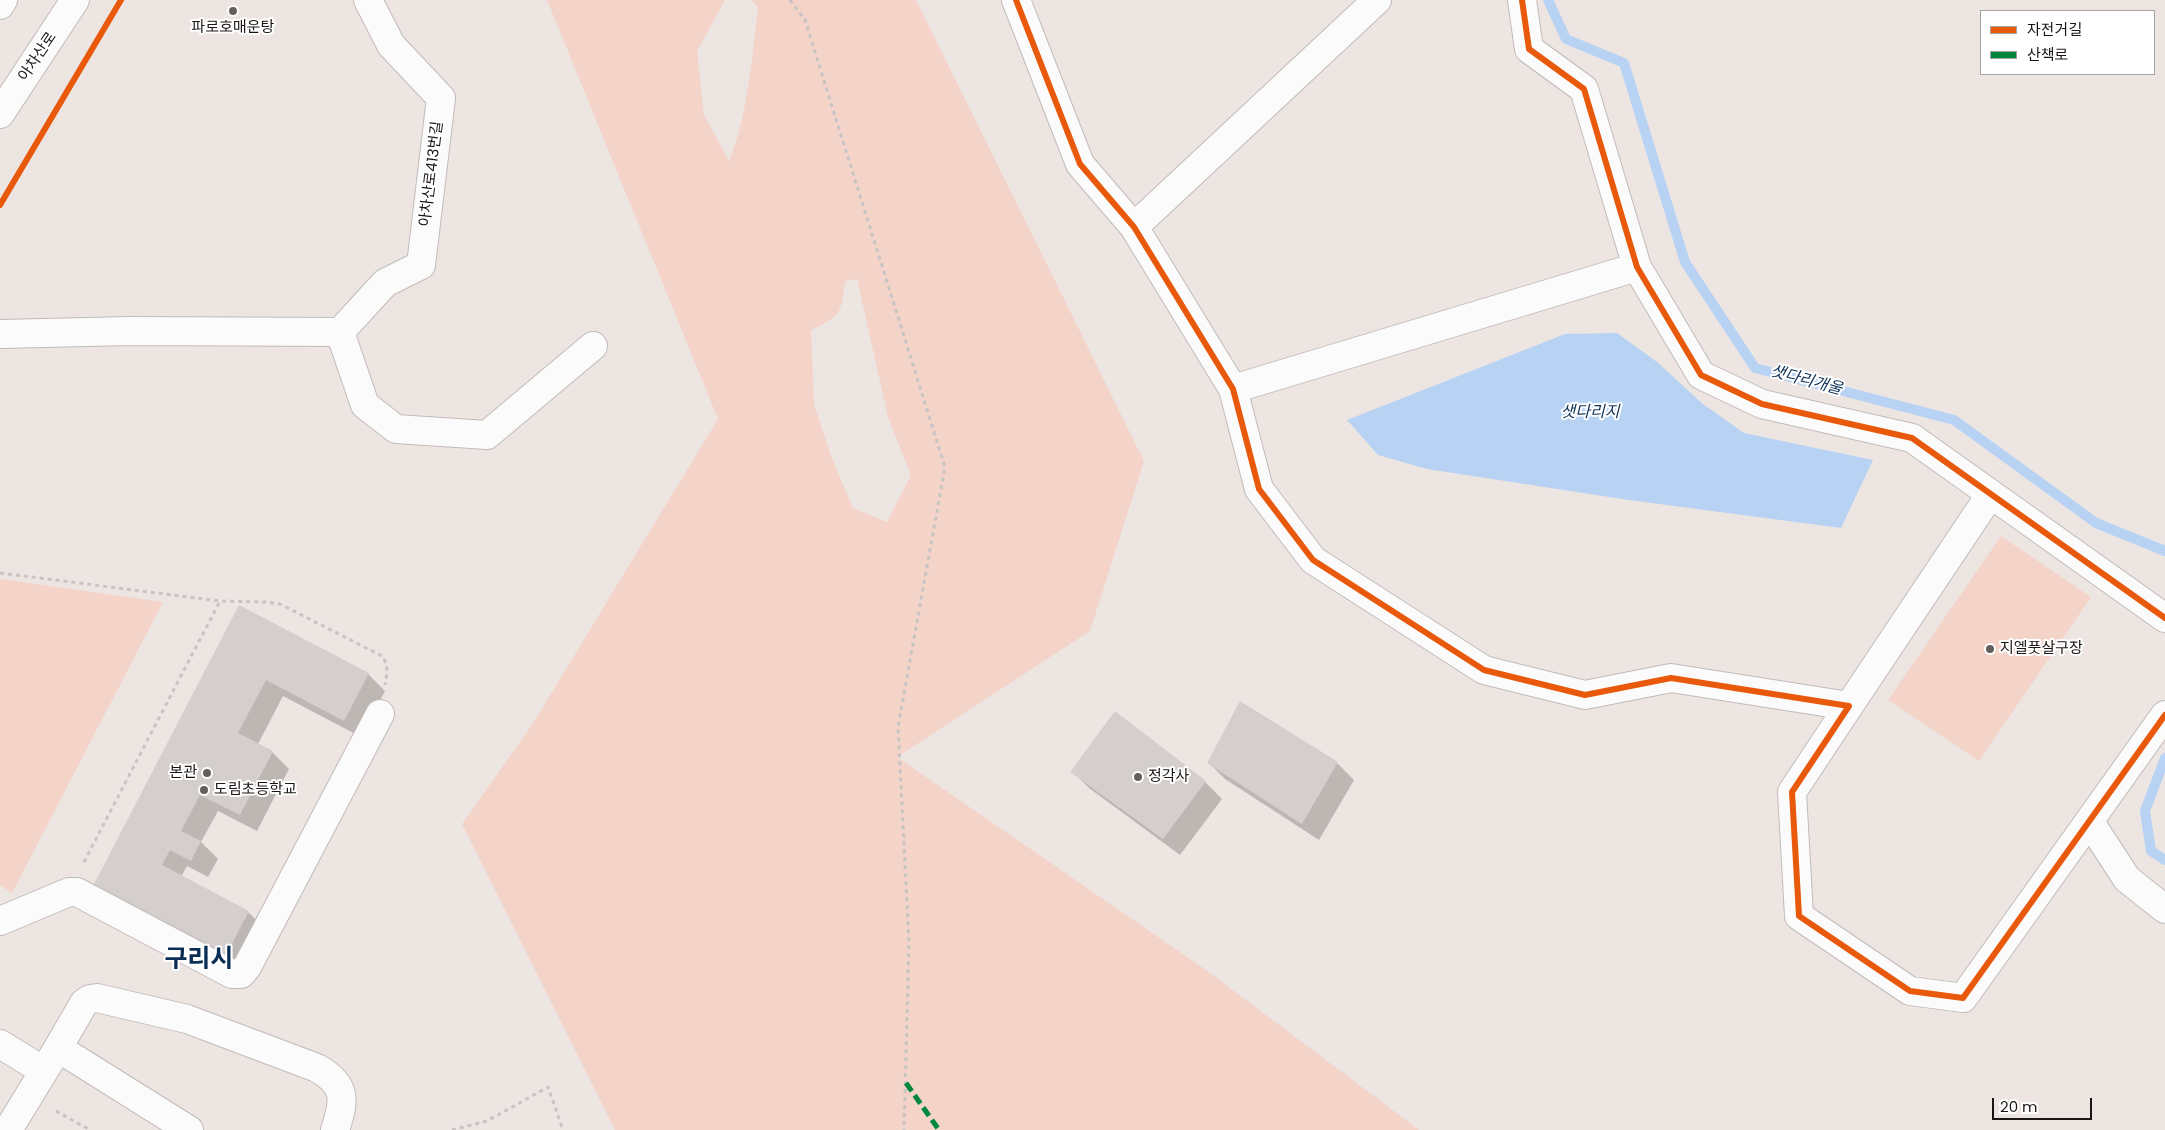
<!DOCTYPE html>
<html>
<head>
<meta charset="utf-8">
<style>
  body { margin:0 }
  #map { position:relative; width:2165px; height:1130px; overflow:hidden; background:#ede5e2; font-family:Poppins,"Noto Sans KR",sans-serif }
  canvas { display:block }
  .legend { position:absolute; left:1980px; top:10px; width:175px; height:65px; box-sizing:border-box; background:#fff; border:1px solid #a4a2a1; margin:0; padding:6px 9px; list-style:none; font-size:15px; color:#1b1614 }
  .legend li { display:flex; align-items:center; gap:10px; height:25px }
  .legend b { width:25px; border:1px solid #a4a2a1 }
  .scale { position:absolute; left:1992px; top:1098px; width:100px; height:22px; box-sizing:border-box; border:2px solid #1b1614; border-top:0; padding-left:6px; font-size:15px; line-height:18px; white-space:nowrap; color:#1b1614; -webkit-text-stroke:4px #fff; paint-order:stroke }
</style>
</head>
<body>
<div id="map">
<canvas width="2165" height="1130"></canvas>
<ul class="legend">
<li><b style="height:6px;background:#e8590c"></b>자전거길</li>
<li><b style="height:6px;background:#00873e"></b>산책로</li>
</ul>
<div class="scale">20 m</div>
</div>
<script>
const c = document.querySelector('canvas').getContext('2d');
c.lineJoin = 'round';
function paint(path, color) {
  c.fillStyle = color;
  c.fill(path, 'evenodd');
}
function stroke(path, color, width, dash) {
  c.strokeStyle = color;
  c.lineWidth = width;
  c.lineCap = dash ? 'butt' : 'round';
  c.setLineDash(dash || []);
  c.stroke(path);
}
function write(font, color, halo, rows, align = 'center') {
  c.font = font + ' Poppins,"Noto Sans KR",sans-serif';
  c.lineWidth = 4;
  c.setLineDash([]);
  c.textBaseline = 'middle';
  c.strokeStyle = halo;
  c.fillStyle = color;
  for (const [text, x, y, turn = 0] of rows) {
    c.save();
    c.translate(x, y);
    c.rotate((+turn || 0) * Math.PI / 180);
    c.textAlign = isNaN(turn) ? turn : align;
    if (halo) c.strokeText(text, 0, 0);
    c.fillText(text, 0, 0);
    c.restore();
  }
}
const green = new Path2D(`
  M547 0H725L697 51 704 115 729 161C748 116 752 56 758 8L752 0H916L1144 461 1090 631 897 757 1206 970 1419 1130H615L462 824 532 725 718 419ZM857 279 888 417 911 475 887 522 853 508 831 456 814 404 811 330C841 316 841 314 845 281Z
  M2001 536 2091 597 1979 761 1888 700Z
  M0 579 163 602 12 893 0 885Z`);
const water = new Path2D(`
  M1617 333 1657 362 1703 404 1744 433 1873 460 1841 528 1629 500 1427 469 1378 455 1347 420 1565 334Z`);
const shadow = new Path2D(`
  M239 607 368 674 385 691 361 737 283 696 258 744 272 752 289 769 257 831 218 811 201 842 218 859 208 877 187 866 181 877 248 912 265 928 243 971 111 903Z
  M1240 703 1337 763 1354 780 1319 840 1225 779 1208 762Z
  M1115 712 1205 782 1222 799 1180 855 1089 788 1072 771Z`);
const stream = new Path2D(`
  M1548 0 1566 39 1624 63 1685 262 1755 368 1954 420 2096 523 2165 551
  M2165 758 2145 811 2151 851 2165 860`);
const building = new Path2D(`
  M239 605 369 673 344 721 266 680 238 733 273 751 240 815 200 795 181 831 201 841 191 861 170 850 162 865 249 911 226 955 93 886Z
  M1240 701 1338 762 1302 824 1207 763Z
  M1115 711 1206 781 1163 839 1070 772Z`);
const path = new Path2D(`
  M790 0 805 20 945 467 898 727 909 942 904 1130
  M0 573 220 601 266 602 280 604 382 656C389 666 387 674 385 685
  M84 862 220 601
  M56 1111 90 1130
  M452 1130 487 1121 548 1087 563 1130`);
const minor = new Path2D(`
  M1016 0 1080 164 1134 227 1233 389 1259 489 1313 560 1484 670 1585 695 1671 678 1849 706 1792 792 1799 916 1910 991 1963 998 2165 715
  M1522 0 1529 49 1584 89 1637 267 1701 375 1762 404 1912 438 2165 618
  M1134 227 1377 0
  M340 332 365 405 396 429 487 435 593 346
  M0 334 130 331 340 332 385 283 421 265 441 98 391 45 368 0
  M1233 389 1637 267
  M1849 706 1990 495
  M2090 822 2127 879 2165 909
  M0 921 69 892H77L232 974H241L247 967 380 714
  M0 1044 44 1071 58 1048 189 1130
  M58 1048 84 1003 90 999 97 998 187 1019 317 1068C347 1085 345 1100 335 1130
  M8 1130 44 1071`);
const major = new Path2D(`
  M0 5 3 0
  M0 114 75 0`);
const quiet = new Path2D(`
  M906 1083 939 1130`);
const cycleway = new Path2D(`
  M1016 0 1080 164 1134 227 1233 389 1259 489 1313 560 1484 670 1585 695 1671 678 1849 706 1792 792 1799 916 1910 991 1963 998 2165 715
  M1522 0 1529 49 1584 89 1637 267 1701 375 1762 404 1912 438 2165 618
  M0 205 121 0`);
const markers = [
  [233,11,5,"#645e5c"],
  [1990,649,5,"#645e5c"],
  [207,773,5,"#645e5c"],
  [1138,777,5,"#645e5c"],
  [204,790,5,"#645e5c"]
];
const poiNames = [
  ["파로호매운탕",233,28,"center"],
  ["지엘풋살구장",2000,649],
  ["본관",197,773,"right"],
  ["정각사",1148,777],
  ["도림초등학교",214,790]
];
const streetNames = [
  ["아차산로",38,57,-56],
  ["아차산로413번길",432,174,-83]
];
const waterNames = [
  ["샛다리개울",1806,381,15],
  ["샛다리지",1590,413]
];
const townNames = [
  ["구리시",199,961]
];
paint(green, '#f4d3c9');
paint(water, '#b8d2f4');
paint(shadow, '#0003');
stroke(stream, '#b8d2f4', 10);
paint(building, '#d4cecc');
stroke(minor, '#c1bbb8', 30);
stroke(major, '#c1bbb8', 30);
stroke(path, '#c7c4c3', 3, [4, 4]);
stroke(minor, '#fcfbfb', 28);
stroke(major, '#fcfbfb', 28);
stroke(quiet, '#00873e', 5, [10, 5]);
stroke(cycleway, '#e8590c', 6);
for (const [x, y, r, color] of markers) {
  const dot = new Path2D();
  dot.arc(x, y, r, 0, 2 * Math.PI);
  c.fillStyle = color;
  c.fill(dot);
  stroke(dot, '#fff', 2);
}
write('15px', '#1b1614', '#fff', poiNames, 'left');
write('15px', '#1b1614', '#fff', streetNames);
write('italic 16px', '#0d3157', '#fff', waterNames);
write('bold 25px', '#092d53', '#fff', townNames);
</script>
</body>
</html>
